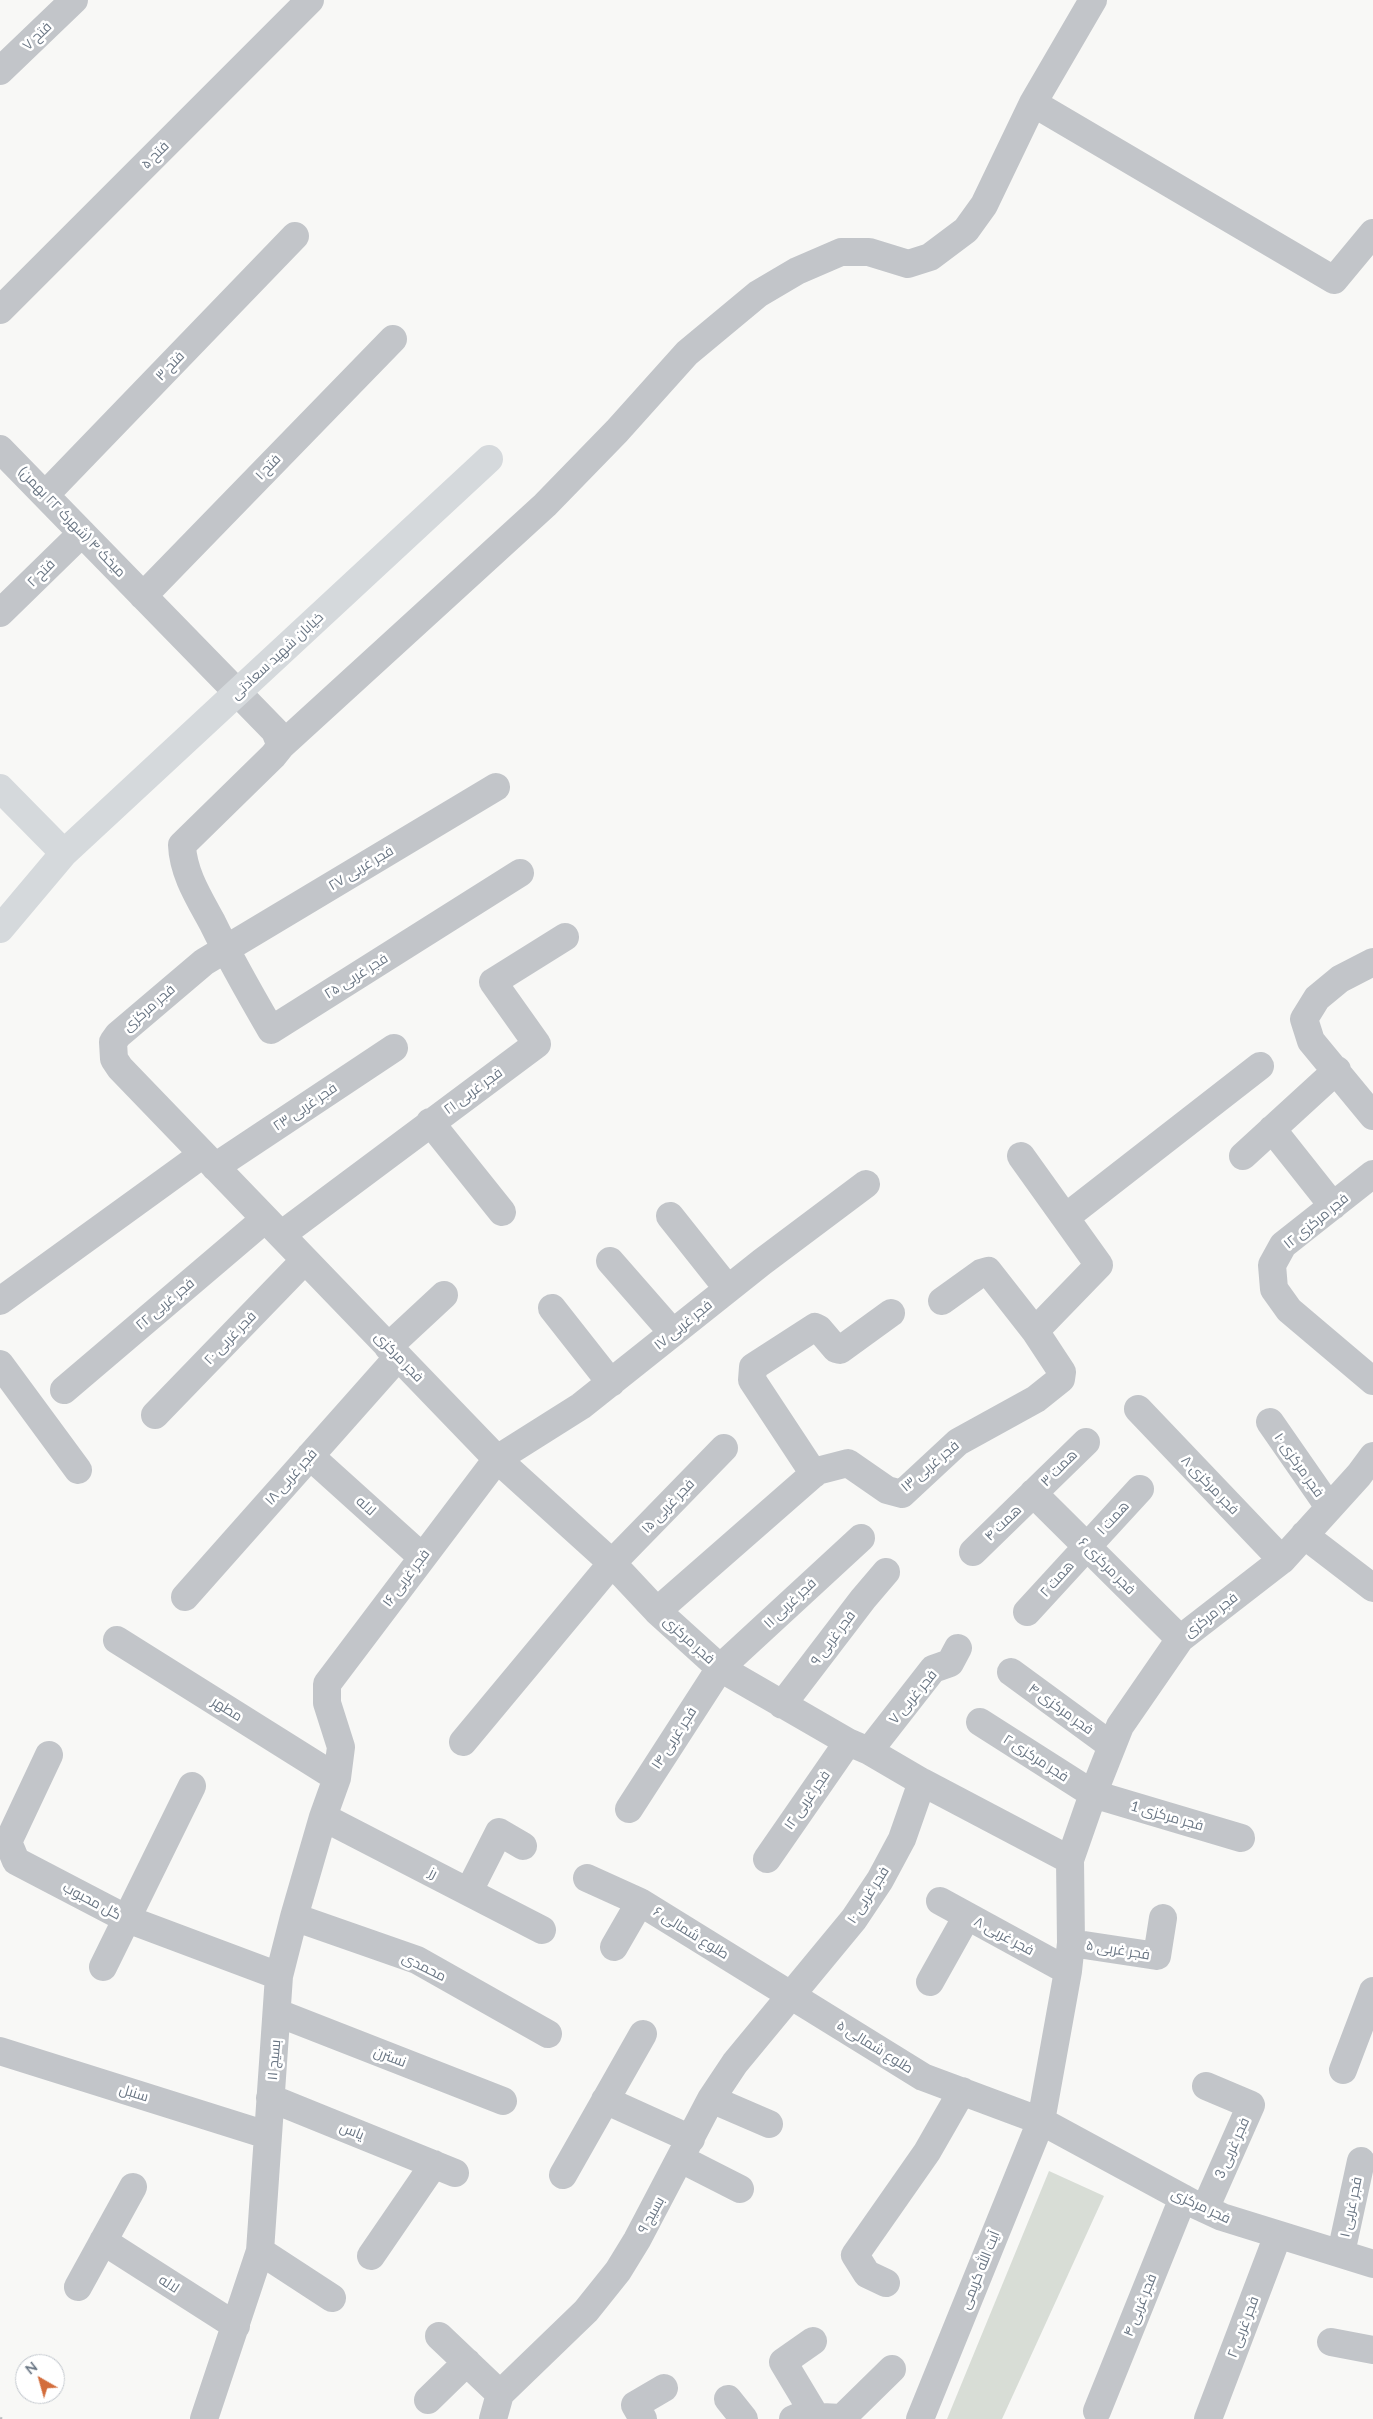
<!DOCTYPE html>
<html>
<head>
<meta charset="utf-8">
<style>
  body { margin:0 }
  #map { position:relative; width:1373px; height:2419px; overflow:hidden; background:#f8f8f6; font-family:Lato,sans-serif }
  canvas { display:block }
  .north { position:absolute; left:15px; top:2354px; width:50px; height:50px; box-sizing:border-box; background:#fff; border:1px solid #c3c8ce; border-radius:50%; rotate:322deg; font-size:14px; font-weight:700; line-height:20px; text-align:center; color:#6a7684 }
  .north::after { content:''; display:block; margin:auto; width:18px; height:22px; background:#d36d3c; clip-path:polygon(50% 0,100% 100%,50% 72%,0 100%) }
</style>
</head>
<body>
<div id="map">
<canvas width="1373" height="2419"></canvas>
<div class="north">N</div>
</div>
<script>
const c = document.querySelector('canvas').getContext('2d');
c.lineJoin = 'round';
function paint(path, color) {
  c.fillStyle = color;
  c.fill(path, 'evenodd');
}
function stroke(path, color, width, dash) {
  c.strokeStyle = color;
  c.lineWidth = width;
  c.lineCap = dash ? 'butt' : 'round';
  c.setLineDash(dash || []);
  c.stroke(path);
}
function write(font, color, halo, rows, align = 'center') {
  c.font = font + ' Lato,Cairo,sans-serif';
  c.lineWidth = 5;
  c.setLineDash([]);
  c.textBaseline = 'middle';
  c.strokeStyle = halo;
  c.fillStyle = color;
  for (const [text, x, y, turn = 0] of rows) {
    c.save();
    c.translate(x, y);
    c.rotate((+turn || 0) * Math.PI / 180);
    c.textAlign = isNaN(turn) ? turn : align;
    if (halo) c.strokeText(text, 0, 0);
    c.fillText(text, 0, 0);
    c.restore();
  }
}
const green = new Path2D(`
  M1049 2171 1104 2196 1002 2419H947Z`);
const path = new Path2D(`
  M0 2418 2 2419`);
const minor = new Path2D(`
  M0 71 74 0
  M1033 103 1334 280 1373 233
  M0 310 310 0
  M0 449 275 731 281 746 273 756 182 845C183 873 199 898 212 922 230 959 250 994 271 1030L520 873
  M45 495 295 236
  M143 596 393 339
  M0 613 82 533
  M281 746 545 505 617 431 687 353 758 294 797 271 841 252H869L908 264 930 257 966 230 984 205 1033 103 1093 0
  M496 787 204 962 118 1035 113 1042 114 1059 120 1068 497 1459 612 1563 657 1611 720 1668 848 1742 869 1751 922 1782 1070 1860
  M1373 962 1340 979 1317 998 1304 1019 1311 1041 1373 1116
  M430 1122 502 1212
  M1272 1129 1333 1206
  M1021 1156 1099 1265 1035 1331
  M1243 1156 1337 1070
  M215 1167 394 1048
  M1373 1174 1283 1245 1272 1265 1274 1289 1289 1310 1373 1381
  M670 1216 728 1289
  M1066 1217 1260 1066
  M281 1235 537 1044 493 982 565 937
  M610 1261 673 1333
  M0 1301 203 1154
  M552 1308 611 1383
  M388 1347 444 1295
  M0 1364 78 1470
  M64 1390 265 1219
  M1138 1409 1282 1560
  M155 1415 305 1260
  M1270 1422 1329 1507
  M310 1456 422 1557
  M814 1474 752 1380 753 1367 815 1327 819 1329 836 1349 840 1350 891 1313
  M1033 1493 1180 1639
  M1304 1535 1373 1588
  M973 1552 1086 1442
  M185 1597 398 1357
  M657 1611 817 1471 848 1463 887 1490 902 1494 958 1442 1036 1399 1061 1379 1062 1372 1035 1331 988 1271 981 1273 942 1301
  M1027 1612 1140 1489
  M117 1640 337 1778
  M1011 1672 1112 1746
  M782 1705 863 1599 886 1572
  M980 1722 1093 1794 1241 1838
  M463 1742 612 1563 724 1448
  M869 1751 933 1669 950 1663 958 1648
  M49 1755 8 1842 16 1861 127 1919 279 1976
  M629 1809 720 1668 861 1538
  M323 1817 542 1930
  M767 1859 848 1742
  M587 1878 640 1902 923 2077 1041 2121 1194 2204 1222 2217 1373 2264
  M469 1891 499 1832 523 1846
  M940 1901 1068 1971
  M294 1917 417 1960 548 2034
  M1071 1943 1157 1956 1163 1918
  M614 1947 640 1902
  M103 1967 192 1786
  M930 1982 967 1916
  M278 2013 503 2101
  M0 2051 267 2135
  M1343 2070 1373 1991
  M270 2098 455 2173
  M711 2099 769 2124
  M605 2100 691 2139
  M681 2159 740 2189
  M563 2175 643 2034
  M1205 2209 1251 2105 1206 2086
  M103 2241 236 2326
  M260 2251 332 2298
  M1341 2253 1361 2161
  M371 2256 434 2164
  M886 2283 867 2274 855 2255 927 2152 962 2091
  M78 2287 133 2187
  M439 2336 500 2394
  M813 2341 783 2362 816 2417
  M1331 2342 1373 2350
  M728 2399 744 2419
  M428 2400 467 2362
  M1097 2411 1183 2198
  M204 2419 260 2251 279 1976 294 1917 323 1817 337 1778 341 1747 327 1703V1684L497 1459 581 1406 762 1262 866 1184
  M493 2419 500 2394 586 2311 618 2271 637 2240 711 2099 735 2063 854 1919 880 1880 902 1839 922 1782
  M643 2419 635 2405 664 2388
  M793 2419 800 2416 842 2418 892 2369
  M920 2419 1041 2121 1068 1971 1071 1943 1070 1860 1093 1794 1120 1726 1180 1639 1282 1560 1359 1475 1373 1456
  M1208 2419 1278 2235`);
const major = new Path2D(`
  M0 788 64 853 0 929
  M63 854 489 459`);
const streetNames = [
  ["فتح ۷",37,36,-44],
  ["فتح ۵",155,155,-45],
  ["فتح ۳",170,366,-46],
  ["فتح ۱",268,467,-46],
  ["(شهرک ۲۲ بهمن) میخک ۴",72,522,46],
  ["فتح ۲",41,573,-45],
  ["خیابان شهید سعادتی",277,656,-43],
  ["فجر غربی ۲۷",361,868,-31],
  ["فجر غربی ۲۵",356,976,-32],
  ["فجر مرکزی",149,1008,-41],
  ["فجر غربی ۲۱",473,1091,-36],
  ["فجر غربی ۲۳",305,1107,-34],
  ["فجر مرکزی ۱۲",1316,1221,-39],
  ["فجر غربی ۲۲",165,1304,-40],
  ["فجر غربی ۱۷",683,1325,-39],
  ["فجر غربی ۲۰",230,1338,-46],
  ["فجر مرکزی",399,1357,46],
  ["فجر مرکزی ۱۰",1299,1465,55],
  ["فجر غربی ۱۳",930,1466,-40],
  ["همت ۳",1059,1468,-45],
  ["فجر غربی ۱۸",291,1477,-48],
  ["فجر مرکزی ۸",1210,1485,46],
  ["لاله",366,1506,42],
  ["فجر غربی ۱۵",668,1506,-46],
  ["همت ۱",1113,1518,-47],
  ["همت ۴",1003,1523,-44],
  ["فجر مرکزی ۶",1107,1566,45],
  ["فجر غربی ۱۶",406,1578,-53],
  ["همت ۲",1057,1579,-48],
  ["فجر غربی ۱۱",790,1603,-43],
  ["فجر مرکزی",1211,1615,-38],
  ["فجر غربی ۹",833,1638,-53],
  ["فجر مرکزی",689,1640,42],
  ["فجر غربی ۷",913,1697,-50],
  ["مطهر",227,1709,32],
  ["فجر مرکزی ۴",1061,1709,36],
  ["فجر غربی ۱۴",674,1738,-57],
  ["فجر مرکزی ۲",1036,1758,33],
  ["فجر غربی ۱۲",807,1800,-55],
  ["فجر مرکزی 1",1167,1816,16],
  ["رز",433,1873,27],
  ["فجر غربی ۱۰",868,1895,-57],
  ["گل محبوب",92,1901,28],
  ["طلوع شمالی ۶",691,1933,32],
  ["فجر غربی ۸",1004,1936,28],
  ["فجر غربی ۵",1118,1950,9],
  ["محمدی",424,1967,26],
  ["طلوع شمالی ۵",875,2047,32],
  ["نسترن",390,2057,21],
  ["بسیج ۱۱",274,2060,-85],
  ["سنبل",134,2093,17],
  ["یاس",352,2131,22],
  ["فجر غربی 3",1232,2148,-66],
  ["فجر مرکزی",1201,2206,25],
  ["فجر غربی ۱",1351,2207,-78],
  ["بسیج ۹",651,2215,-61],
  ["آیت الله کریمی",980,2270,-68],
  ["لاله",169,2284,33],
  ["فجر غربی ۴",1140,2305,-68],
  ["فجر غربی ۲",1243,2327,-69]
];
paint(green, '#d8ddd6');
stroke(path, '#babcbf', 3, [2.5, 2.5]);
stroke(minor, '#c2c5c9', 28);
stroke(major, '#d5d9dc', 28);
write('14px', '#6a7684', '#fff', streetNames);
</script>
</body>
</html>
